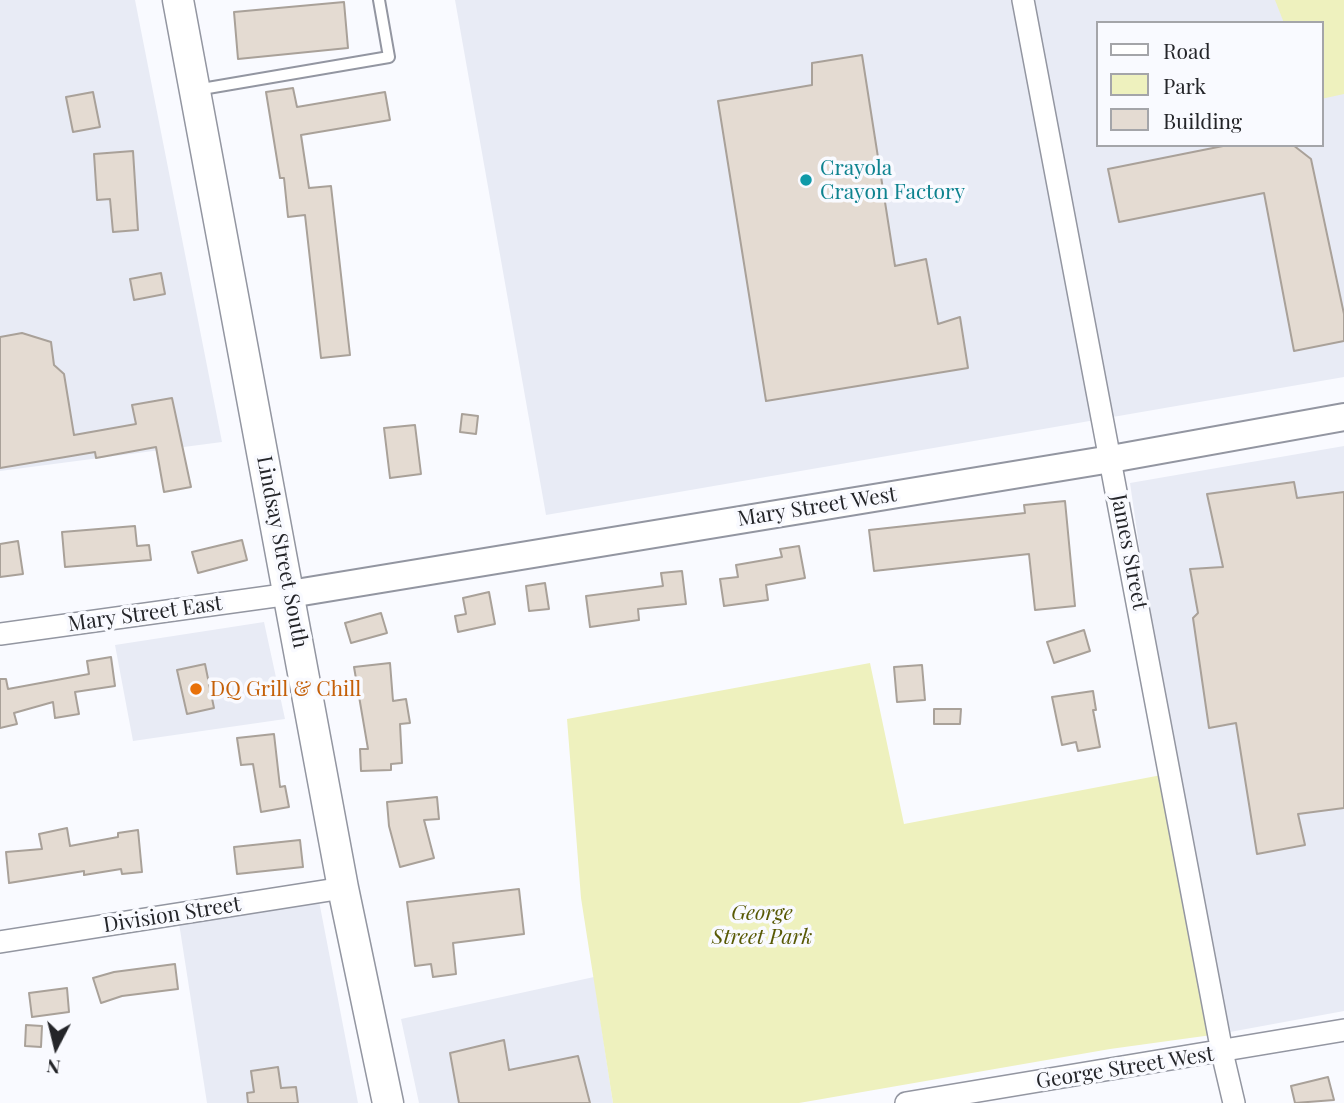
<!DOCTYPE html>
<html>
<head>
<meta charset="utf-8">
<style>
  body { margin:0 }
  #map { position:relative; width:1344px; height:1103px; overflow:hidden; background:#f9faff; font-family:"Playfair Display",serif }
  canvas { display:block }
  .legend { position:absolute; left:1096px; top:21px; width:228px; height:126px; box-sizing:border-box; background:#f9faff; border:2px solid #a4a5a9; margin:0; padding:9px 12px; list-style:none; font-size:21px; color:#242529 }
  .legend li { display:flex; align-items:center; gap:14px; height:35px }
  .legend b { width:35px; border:2px solid #a4a5a9 }
  .north { position:absolute; left:21px; top:1012px; width:70px; height:70px; -webkit-text-stroke:5px #f9faff; paint-order:stroke; rotate:187deg; font-size:19px; font-weight:700; line-height:28px; text-align:center; color:#242529 }
  .north::after { content:''; display:block; margin:auto; width:24px; height:32px; background:#242529; clip-path:polygon(50% 0,100% 100%,50% 72%,0 100%) }
</style>
</head>
<body>
<div id="map">
<canvas width="1344" height="1103"></canvas>
<ul class="legend">
<li><b style="height:9px;background:#fff"></b>Road</li>
<li><b style="height:19px;background:#eef1be"></b>Park</li>
<li><b style="height:19px;background:#e4dbd2"></b>Building</li>
</ul>
<div class="north">N</div>
</div>
<script>
const c = document.querySelector('canvas').getContext('2d');
c.lineJoin = 'round';
function paint(path, color) {
  c.fillStyle = color;
  c.fill(path, 'evenodd');
}
function stroke(path, color, width, dash) {
  c.strokeStyle = color;
  c.lineWidth = width;
  c.lineCap = dash ? 'butt' : 'round';
  c.setLineDash(dash || []);
  c.stroke(path);
}
function write(font, color, halo, rows, align = 'center') {
  c.font = font + ' "Playfair Display",serif';
  c.lineWidth = 7;
  c.setLineDash([]);
  c.textBaseline = 'middle';
  c.strokeStyle = halo;
  c.fillStyle = color;
  for (const [text, x, y, turn = 0] of rows) {
    c.save();
    c.translate(x, y);
    c.rotate((+turn || 0) * Math.PI / 180);
    c.textAlign = isNaN(turn) ? turn : align;
    if (halo) c.strokeText(text, 0, 0);
    c.fillText(text, 0, 0);
    c.restore();
  }
}
const built = new Path2D(`
  M0 0H135L222 442 0 471Z
  M455 0H1344V377L546 515ZM1097 23H1321V145H1097Z
  M1344 446V1011L1219 1034 1172 773 1130 483Z
  M264 622 285 719 133 741 115 645Z
  M319 901 358 1103H207L179 923Z
  M594 977 613 1103H419L401 1019Z`);
const green = new Path2D(`
  M1275 0H1344V94L1321 99V23H1284Z
  M870 663 904 824 1172 773 1219 1034 1110 1049 799 1103H613L581 898 567 719Z`);
const building = new Path2D(`
  M344 2 348 48 238 59 234 12Z
  M862 55 895 266 926 259 938 324 960 317 968 368 766 401 718 101 812 85V63Z
  M293 88 297 107 385 92 390 120 301 135 309 188 331 186 350 355 321 358 305 215 288 217 284 178H280L266 92Z
  M93 92 100 127 73 132 66 97Z
  M1228 145H1293L1311 159 1344 314V341L1294 351 1264 193 1119 222 1108 169Z
  M133 151 138 230 113 232 110 199 97 200 94 154Z
  M161 273 165 294 134 300 130 279Z
  M22 333 51 342 54 365 64 374 74 435 136 424 132 405 172 398 191 487 164 492 156 447 96 458 95 452 0 468V337Z
  M462 414 478 416 476 434 460 432Z
  M415 425 421 474 390 478 384 428Z
  M1294 482 1297 498 1344 492V808L1298 814 1305 845 1257 854 1236 723 1209 728 1193 618 1198 613 1190 569 1223 567 1207 494Z
  M1065 501 1075 606 1035 610 1029 554 874 571 869 530 1025 513 1024 505Z
  M135 526 137 546 149 545 151 560 65 567 62 532Z
  M242 540 247 560 198 573 192 552Z
  M18 541 23 574 0 577V544Z
  M799 546 805 578 766 585 768 600 724 606 720 579 738 577 736 565 782 557 780 549Z
  M682 571 686 604 638 609 639 620 590 627 586 596 663 586 661 573Z
  M545 583 549 609 529 611 526 586Z
  M489 592 495 624 458 632 455 616 466 614 463 598Z
  M381 613 387 633 351 643 345 623Z
  M1084 630 1090 651 1054 663 1047 642Z
  M111 657 115 686 75 692 79 714 55 718 53 702 14 713 17 724 0 728V679H6L8 689 89 674 87 661Z
  M390 663 393 701 406 699 410 723 400 724 402 763 391 764V770L361 771 360 749H368L354 667Z
  M205 664 214 708 187 714 177 670Z
  M922 665 925 700 897 702 894 667Z
  M1093 691 1096 710H1093L1100 747 1078 751 1076 742 1062 745 1052 697Z
  M934 709H961L960 724H934Z
  M274 734 280 787 285 786 289 807 261 812 253 764 241 765 237 738Z
  M437 797 439 819 424 820 434 858 400 867 389 826 387 802Z
  M67 828 70 846 118 837V833L138 830 142 872 122 874 121 869 84 875V871L9 883 6 852 42 849 39 834Z
  M300 840 303 867 237 874 234 847Z
  M519 889 524 934 453 943 456 974 433 977 431 964 415 966 407 902Z
  M175 964 178 989 122 996 101 1003 93 978 114 972Z
  M67 988 69 1012 32 1017 29 993Z
  M26 1025 42 1026 41 1047 25 1046Z
  M504 1040 509 1070 578 1056 590 1103H459L450 1053Z
  M278 1067 281 1088 296 1087 298 1103H248L247 1093 254 1092 251 1071Z
  M1328 1077 1334 1100 1295 1103 1291 1086Z`);
const service = new Path2D(`
  M196 90 389 57 379 0`);
const minor = new Path2D(`
  M1023 0 1222 1052 1234 1103
  M0 634 290 594
  M0 942 343 888
  M906 1103 1344 1030`);
const tertiary = new Path2D(`
  M290 594 1111 459 1344 417`);
const secondary = new Path2D(`
  M178 0 343 888 388 1103`);
const markers = [
  [806,180,7,"#0f9aa8"],
  [196,689,7,"#e8710a"]
];
const cultureNames = [
  ["Crayola",820,168],
  ["Crayon Factory",820,192]
];
const streetNames = [
  ["Mary Street West",817,507,-9],
  ["Lindsay Street South",282,552,79],
  ["James Street",1129,552,79],
  ["Mary Street East",145,614,-8],
  ["Division Street",172,915,-9],
  ["George Street West",1125,1068,-9]
];
const foodNames = [
  ["DQ Grill & Chill",210,689]
];
const parkNames = [
  ["George",762,913],
  ["Street Park",762,937]
];
paint(built, '#e8ebf5');
paint(green, '#eef1be');
paint(building, '#e4dbd2');
stroke(building, '#a9a199', 2);
stroke(service, '#9396a1', 14);
stroke(minor, '#9396a1', 24);
stroke(tertiary, '#9396a1', 30);
stroke(secondary, '#9396a1', 33);
stroke(service, '#fff', 10);
stroke(minor, '#fff', 21);
stroke(tertiary, '#fff', 26);
stroke(secondary, '#fff', 30);
for (const [x, y, r, color] of markers) {
  const dot = new Path2D();
  dot.arc(x, y, r, 0, 2 * Math.PI);
  c.fillStyle = color;
  c.fill(dot);
  stroke(dot, '#f9faff', 2.5);
}
write('21px', '#0d838f', '#f9faff', cultureNames, 'left');
write('21px', '#242529', '#f9faff', streetNames);
write('21px', '#c56008', '#f9faff', foodNames, 'left');
write('italic 21px', '#585905', '#f9faff', parkNames);
</script>
</body>
</html>
